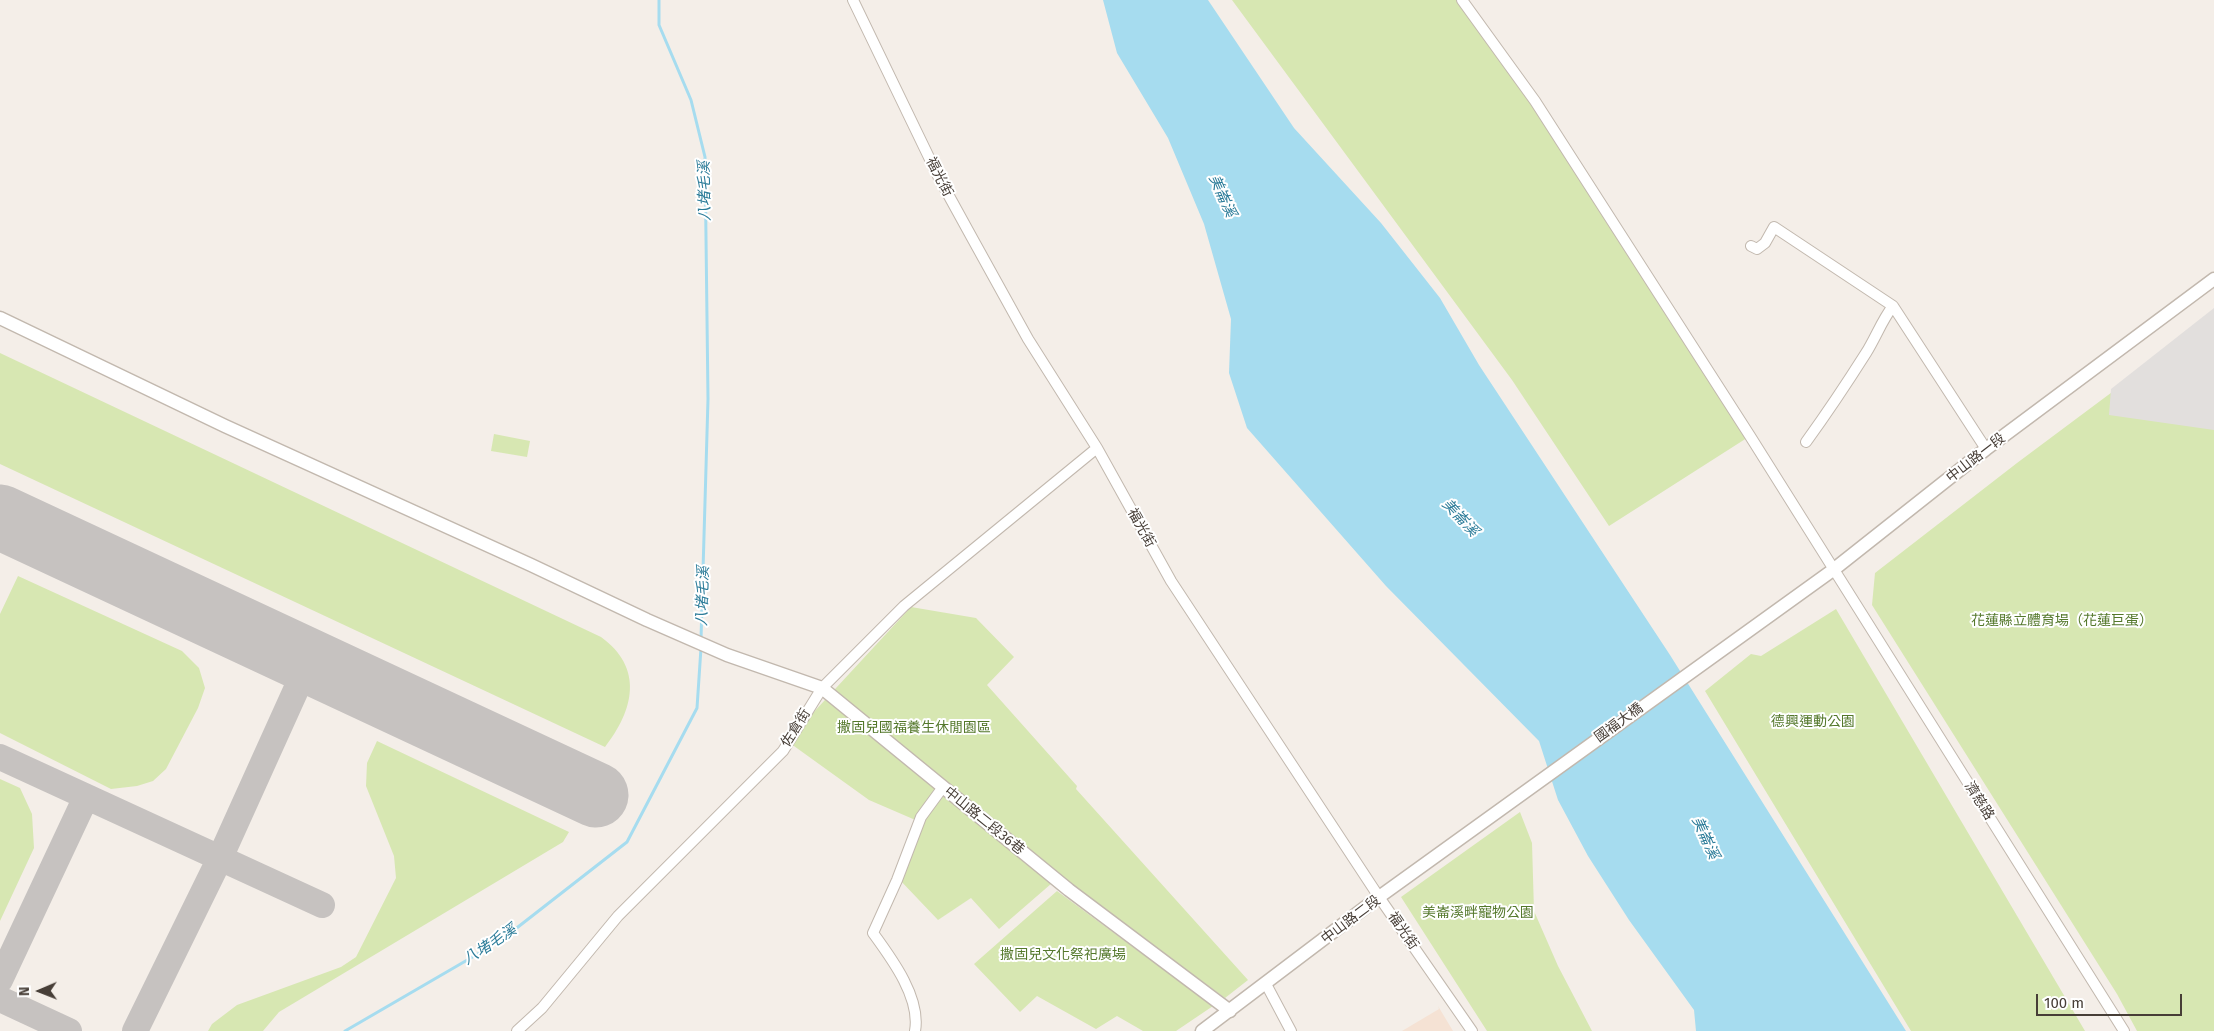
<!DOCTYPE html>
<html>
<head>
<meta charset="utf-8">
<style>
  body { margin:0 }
  #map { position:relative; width:2214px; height:1031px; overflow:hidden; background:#f4eee8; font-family:"Fira Sans",sans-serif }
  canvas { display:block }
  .north { position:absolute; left:15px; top:966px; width:50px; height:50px; -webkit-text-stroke:4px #fff; paint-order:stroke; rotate:269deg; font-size:14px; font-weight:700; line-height:20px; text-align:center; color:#473e37 }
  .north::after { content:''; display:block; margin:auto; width:18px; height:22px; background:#473e37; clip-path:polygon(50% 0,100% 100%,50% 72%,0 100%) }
  .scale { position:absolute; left:2036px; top:994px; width:146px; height:22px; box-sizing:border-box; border:2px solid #473e37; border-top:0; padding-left:6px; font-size:15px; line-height:18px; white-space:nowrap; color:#473e37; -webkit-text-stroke:4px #fff; paint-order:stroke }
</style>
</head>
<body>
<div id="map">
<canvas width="2214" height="1031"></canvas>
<div class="north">N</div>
<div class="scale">100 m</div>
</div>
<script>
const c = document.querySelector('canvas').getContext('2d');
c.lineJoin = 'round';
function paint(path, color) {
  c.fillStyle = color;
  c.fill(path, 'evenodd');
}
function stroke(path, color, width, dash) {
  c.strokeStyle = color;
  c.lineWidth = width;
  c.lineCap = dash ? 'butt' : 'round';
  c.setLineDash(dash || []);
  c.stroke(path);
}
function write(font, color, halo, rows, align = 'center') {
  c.font = font + ' "Fira Sans","Noto Sans TC",sans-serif';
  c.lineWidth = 4;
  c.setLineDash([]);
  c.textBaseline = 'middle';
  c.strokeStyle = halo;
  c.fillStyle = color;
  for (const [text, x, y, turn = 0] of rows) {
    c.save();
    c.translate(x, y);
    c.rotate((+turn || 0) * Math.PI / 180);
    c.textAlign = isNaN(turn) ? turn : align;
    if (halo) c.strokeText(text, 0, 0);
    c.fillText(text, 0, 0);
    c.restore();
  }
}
const commercial = new Path2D(`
  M1438 1006 1453 1031H1402L1439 1009Z`);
const green = new Path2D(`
  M1232 0H1462L1750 436 1609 526 1512 380Z
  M2214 316V1031H2137L2117 994 1872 605 1875 573 2017 463Z
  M0 353 601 637C644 668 634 710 605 747L0 464Z
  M494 434 530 441 527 457 491 451Z
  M18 576 182 651 199 668 205 688 198 708 166 769 153 781 137 786 111 789 0 733V614Z
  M911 607 976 618 1014 657 987 685 1077 786 1076 789 1248 980 1225 998 1059 877 999 929 971 898 938 920 898 878 920 822 869 800 787 741Z
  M1836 609 2085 1031H1911L1705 691 1751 654 1761 656Z
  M377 741 569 832 563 842 279 1012 263 1031H208L212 1024 237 1005 341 967 356 957 396 878 394 856 366 786 367 763Z
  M0 779 20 788 32 814 34 848 0 921Z
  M1520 812 1532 843 1534 911 1558 966 1592 1031H1487L1401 897Z
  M1057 891 1213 1006 1176 1031H1143L1117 1016 1096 1029 1037 996 1020 1012 974 964Z`);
const parking = new Path2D(`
  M2214 308V430L2109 415 2111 389Z`);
const water = new Path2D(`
  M1103 0H1208L1294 128 1381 223 1440 298 1479 365 1670 655 1906 1031H1696L1694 1010 1629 920 1588 856 1558 800 1539 741 1386 586 1247 428 1229 373 1231 319 1204 224 1168 138 1117 53Z`);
const stream = new Path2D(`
  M659 0V25L691 100 705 157 708 399 701 639
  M345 1031 500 941 627 842 697 708 701 648`);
const taxiway = new Path2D(`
  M0 757 322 905
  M0 980 86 797
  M0 999 69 1031
  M135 1031 220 858 309 661`);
const runway = new Path2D(`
  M0 517 596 795`);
const minor = new Path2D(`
  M853 0 938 176 971 236 1028 339 1097 448 1171 581 1379 897 1472 1031
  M1462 0 1535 101 1750 436 2124 1031
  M1751 246 1757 249 1765 243 1774 227 1893 306C1882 320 1876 337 1866 353 1847 383 1827 413 1806 442
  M1893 306 1986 449
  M1266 984 1291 1031
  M517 1031 542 1008 618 916 783 751 822 688 904 606 1097 448
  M915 1031C921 998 892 959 873 933L897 880 921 817 943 787`);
const tertiary = new Path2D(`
  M0 318 225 426 531 565 647 620 727 655 822 688 1069 890 1230 1011
  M1202 1031 1379 897 1833 570 1986 449 2214 279`);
const streetNames = [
  ["福光街",939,177,63],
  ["中山路一段",1976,458,-38],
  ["福光街",1141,528,61],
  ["國福大橋",1619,723,-36],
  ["佐倉街",796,728,-58],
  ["濟慈路",1979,801,58],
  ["中山路二段36巷",984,821,39],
  ["中山路二段",1351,920,-37],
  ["福光街",1403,931,55]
];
const parkNames = [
  ["花蓮縣立體育場（花蓮巨蛋）",2062,621],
  ["德興運動公園",1813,722],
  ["撒固兒國福養生休閒園區",914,728],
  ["美崙溪畔寵物公園",1478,913],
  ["撒固兒文化祭祀廣場",1063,955]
];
const waterNames = [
  ["八堵毛溪",705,191,-91],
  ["美崙溪",1222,196,66],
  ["美崙溪",1460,518,47],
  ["八堵毛溪",703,596,-88],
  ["美崙溪",1705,838,66],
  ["八堵毛溪",490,945,-33]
];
paint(commercial, '#f5e2d4');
paint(green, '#d7e7b2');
paint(parking, '#e2dfdd');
paint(water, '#a6dcef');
stroke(stream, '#a6dcef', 3);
stroke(taxiway, '#c6c2c0', 26);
stroke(runway, '#c6c2c0', 65);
stroke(minor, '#c2b8ae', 12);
stroke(tertiary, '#c2b8ae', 15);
stroke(minor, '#fff', 10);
stroke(tertiary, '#fff', 12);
write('14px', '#473e37', '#fff', streetNames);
write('14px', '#54782b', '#fff', parkNames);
write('italic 15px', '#2c7c99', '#fff', waterNames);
</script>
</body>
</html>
